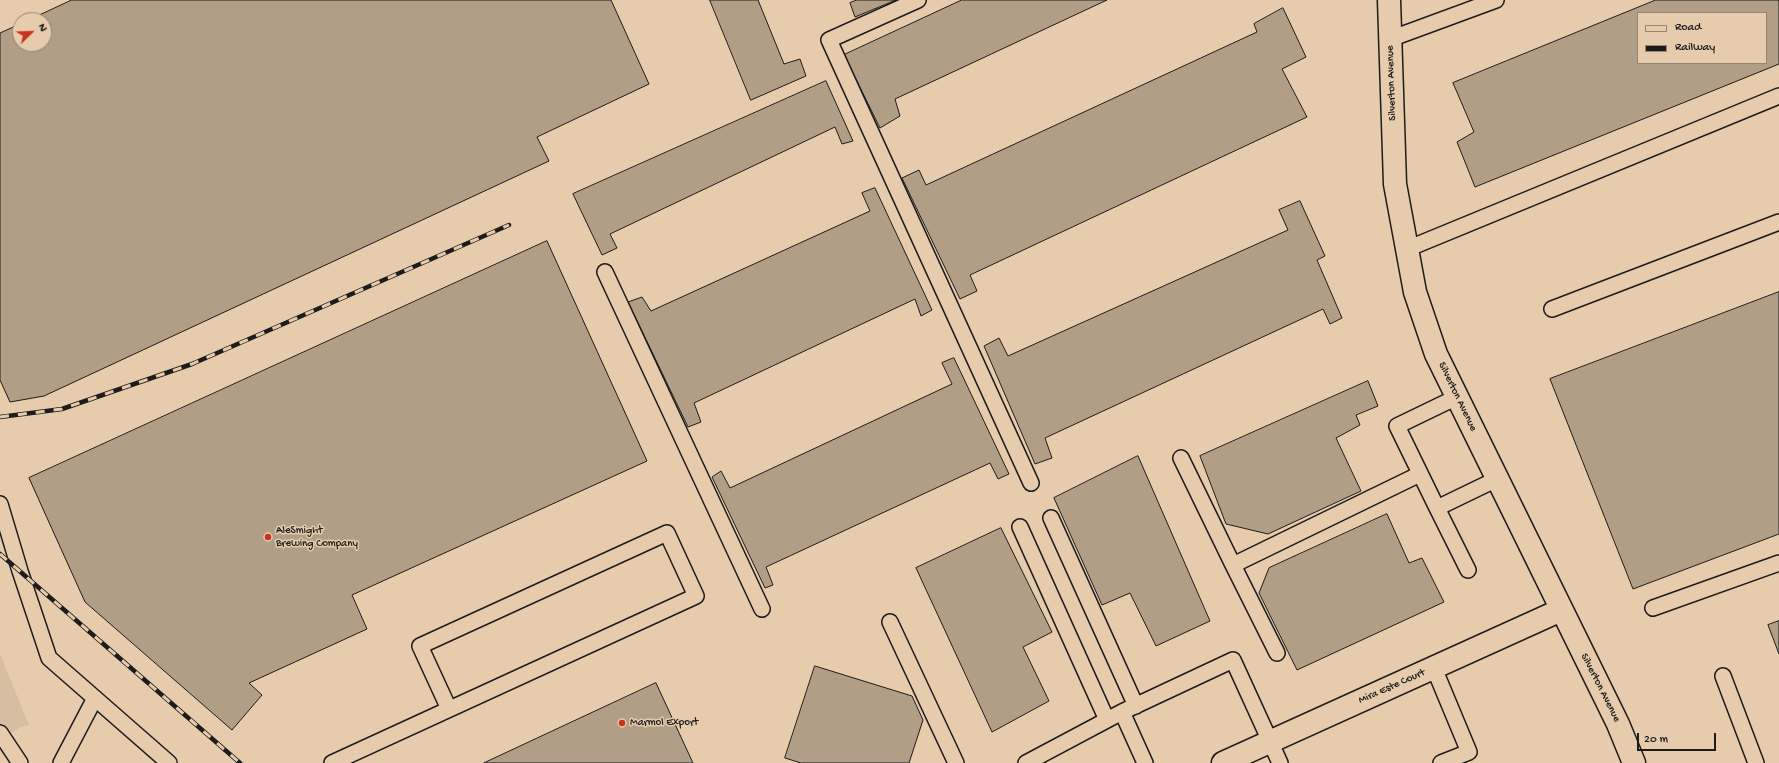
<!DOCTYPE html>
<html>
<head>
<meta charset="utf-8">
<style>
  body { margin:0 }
  #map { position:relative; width:1779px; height:763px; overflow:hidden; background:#e6ccad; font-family:"Gochi Hand",sans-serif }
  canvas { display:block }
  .legend { position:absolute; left:1637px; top:12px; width:130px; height:52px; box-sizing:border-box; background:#e6ccad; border:1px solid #958673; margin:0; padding:5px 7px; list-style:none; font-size:12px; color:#1c1c1c }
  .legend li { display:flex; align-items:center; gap:8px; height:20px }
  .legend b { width:20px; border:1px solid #958673 }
  .north { position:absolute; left:12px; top:12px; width:40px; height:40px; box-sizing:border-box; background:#e6ccad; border:1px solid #958673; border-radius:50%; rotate:67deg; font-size:11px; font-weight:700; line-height:16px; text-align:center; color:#1c1c1c }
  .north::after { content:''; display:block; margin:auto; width:14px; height:18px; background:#c8321e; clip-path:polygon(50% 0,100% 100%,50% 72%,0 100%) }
  .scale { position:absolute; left:1637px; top:733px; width:79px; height:18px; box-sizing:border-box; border:2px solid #1c1c1c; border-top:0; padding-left:5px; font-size:12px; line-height:14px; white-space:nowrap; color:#1c1c1c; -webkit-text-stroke:3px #e6ccad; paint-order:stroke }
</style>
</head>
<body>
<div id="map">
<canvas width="1779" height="763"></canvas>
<ul class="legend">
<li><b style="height:5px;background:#e6ccad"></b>Road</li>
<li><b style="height:5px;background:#1c1c1c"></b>Railway</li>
</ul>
<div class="north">N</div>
<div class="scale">20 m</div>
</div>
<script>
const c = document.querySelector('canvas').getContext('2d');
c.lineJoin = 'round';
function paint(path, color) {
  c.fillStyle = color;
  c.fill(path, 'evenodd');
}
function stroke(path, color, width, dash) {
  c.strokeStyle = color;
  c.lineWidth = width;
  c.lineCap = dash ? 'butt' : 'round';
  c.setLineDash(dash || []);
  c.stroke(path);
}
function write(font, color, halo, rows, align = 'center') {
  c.font = font + ' "Gochi Hand",sans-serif';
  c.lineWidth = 3;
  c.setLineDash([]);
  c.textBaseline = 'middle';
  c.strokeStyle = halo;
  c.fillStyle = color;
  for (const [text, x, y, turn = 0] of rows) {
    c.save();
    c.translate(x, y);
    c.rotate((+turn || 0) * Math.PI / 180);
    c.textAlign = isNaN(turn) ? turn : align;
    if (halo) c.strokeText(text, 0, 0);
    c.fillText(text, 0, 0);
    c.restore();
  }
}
const built = new Path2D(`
  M0 654 29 725 19 728 0 741Z`);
const building = new Path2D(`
  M72 0H611L649 84 537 137 549 161 44 396 10 402 0 380V33L20 24V44H44V20H29Z
  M710 0H758L784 64 800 59 806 76 751 100Z
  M857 0H896L855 17 850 3Z
  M962 0H1107L895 99 900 116 880 128 844 55Z
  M1656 0H1779V64L1475 187 1457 142 1474 132 1453 83ZM1638 13H1766V63H1638Z
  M1283 8 1306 57 1282 69 1307 117 970 275 977 291 960 299 902 178 919 170 926 185 1257 32 1254 24Z
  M826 81 853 141 842 144 835 127 610 234 617 248 602 255 573 194Z
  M875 188 932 310 921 316 915 299 694 403 701 422 688 427 628 302 642 297 651 311 870 211 862 193Z
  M1300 201 1325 256 1317 260 1342 318 1330 324 1323 309 1045 438 1052 458 1035 464 984 346 999 338 1008 356 1288 230 1279 210Z
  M547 241 647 461 352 595 367 629 249 683 262 695 232 730 85 602 29 478Z
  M1779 292V534L1633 589 1550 379Z
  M954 358 1009 474 998 479 990 463 766 567 773 585 765 588 712 477 721 471 730 488 952 384 942 363Z
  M1368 381 1378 406 1356 415 1360 425 1336 438 1361 491 1268 534 1226 524 1200 456Z
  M1138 456 1210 621 1156 646 1130 593 1102 605 1054 498Z
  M1387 514 1409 563 1422 558 1444 602 1297 670 1259 593 1269 568Z
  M1001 528 1052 632 1023 647 1049 701 992 732 916 568Z
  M1779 621V654L1768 625Z
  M815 666 912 696 923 720 909 763H801L785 758Z
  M656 683 693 763H484Z`);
const lane = new Path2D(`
  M918 0 829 40 1031 483
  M1390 39 1496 0
  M1407 249 1779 96
  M605 272 762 609
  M1552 309 1779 222
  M1457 397 1397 426 1437 508 1497 479
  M1181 458 1233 565
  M0 504 20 571 49 658 169 763
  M1437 508 1468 570
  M1051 518 1136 706
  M1020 527 1107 720
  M1653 608 1779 563
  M890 622 956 763
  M1277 653 1233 565 1420 474
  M1434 668 1469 752 1441 763
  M1723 676 1756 763
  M1122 712 1145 763
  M0 733 20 763
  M61 763 95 698
  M332 763 696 596 667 533 420 646 449 709
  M1026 763 1122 712 1233 660 1280 763`);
const street = new Path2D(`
  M1223 763 1561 610`);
const secondary = new Path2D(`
  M1389 0 1395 184 1415 292 1436 354 1618 724 1634 763`);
const rail = new Path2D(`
  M0 417 62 409 192 364 509 225
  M0 554 240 763`);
const markers = [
  [268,537,4,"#c8321e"],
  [622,723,4,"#c8321e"]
];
const streetNames = [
  ["Silverton Avenue",1392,83,-92],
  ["Silverton Avenue",1457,397,64],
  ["Mira Este Court",1392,687,-24],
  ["Silverton Avenue",1600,688,63]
];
const poiNames = [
  ["AleSmight",276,531],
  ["Brewing Company",276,544],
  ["Marmol Export",630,723]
];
paint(built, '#d6bea2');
paint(building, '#b19e87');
stroke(building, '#1c1c1c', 1);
stroke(lane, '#1c1c1c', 18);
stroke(street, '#1c1c1c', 25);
stroke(secondary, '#1c1c1c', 25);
stroke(lane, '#e6ccad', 15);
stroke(street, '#e6ccad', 22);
stroke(secondary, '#e6ccad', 22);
stroke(rail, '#1c1c1c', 4.5);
stroke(rail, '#e6ccad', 3, [9]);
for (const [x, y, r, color] of markers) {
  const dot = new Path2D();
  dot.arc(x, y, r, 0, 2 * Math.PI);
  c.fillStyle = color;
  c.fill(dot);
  stroke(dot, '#e6ccad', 1.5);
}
write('11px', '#1c1c1c', '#e6ccad', streetNames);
write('11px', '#1c1c1c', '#e6ccad', poiNames, 'left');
</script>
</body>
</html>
